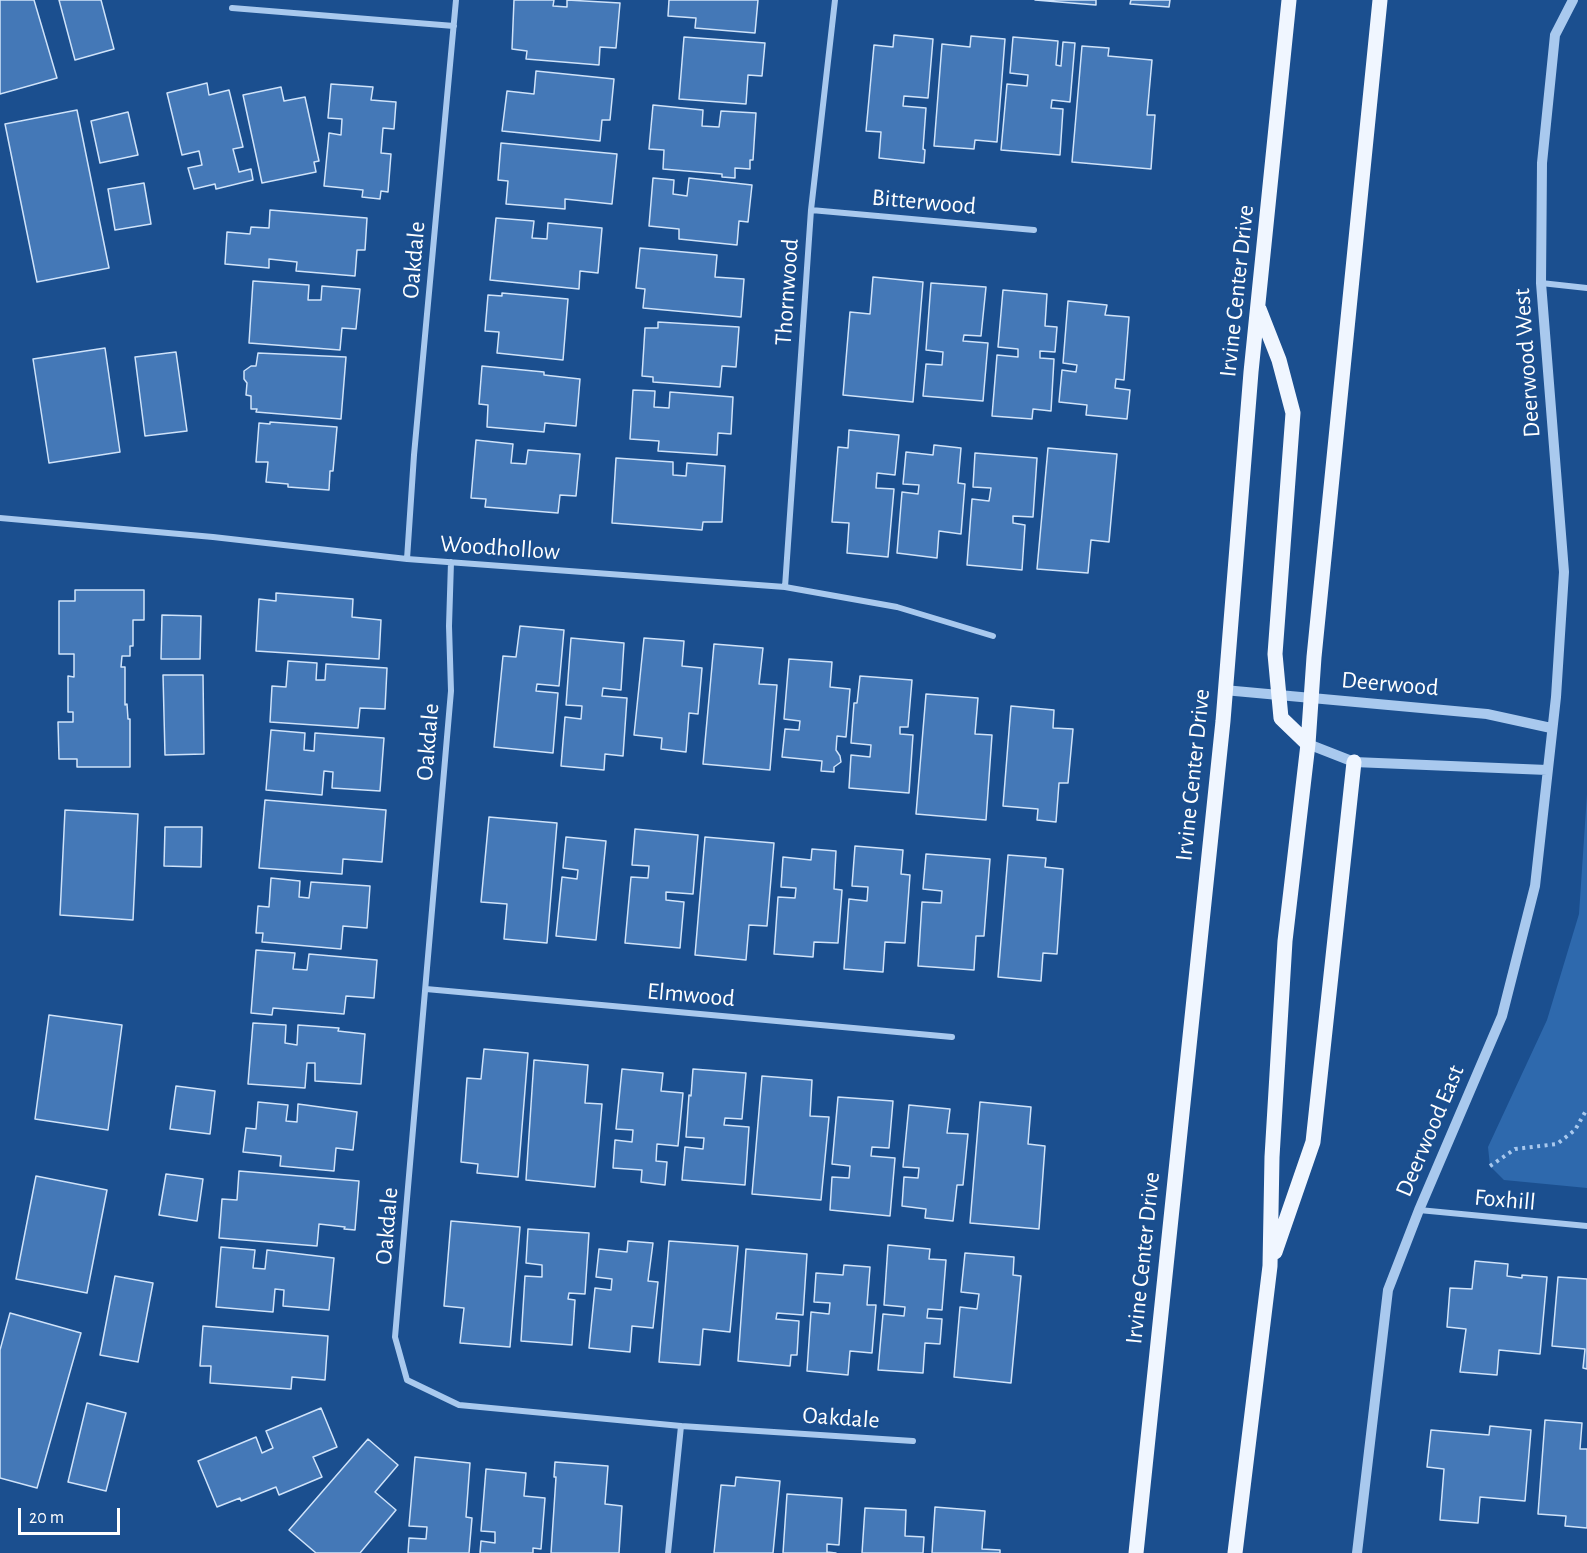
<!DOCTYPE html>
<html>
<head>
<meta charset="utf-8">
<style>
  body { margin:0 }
  #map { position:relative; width:1587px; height:1553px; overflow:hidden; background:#1b4f8f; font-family:"Alegreya Sans",sans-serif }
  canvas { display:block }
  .scale { position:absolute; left:18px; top:1508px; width:102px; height:27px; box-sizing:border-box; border:3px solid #fff; border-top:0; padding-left:8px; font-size:18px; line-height:21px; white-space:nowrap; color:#fff; -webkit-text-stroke:4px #1b4f8f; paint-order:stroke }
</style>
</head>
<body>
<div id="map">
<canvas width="1587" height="1553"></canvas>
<div class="scale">20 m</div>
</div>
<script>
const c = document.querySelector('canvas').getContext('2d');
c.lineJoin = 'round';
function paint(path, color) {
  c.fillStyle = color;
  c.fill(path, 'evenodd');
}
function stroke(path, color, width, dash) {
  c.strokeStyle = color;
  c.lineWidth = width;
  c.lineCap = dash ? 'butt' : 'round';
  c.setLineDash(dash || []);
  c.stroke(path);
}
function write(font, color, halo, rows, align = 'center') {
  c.font = font + ' "Alegreya Sans",sans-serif';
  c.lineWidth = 4.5;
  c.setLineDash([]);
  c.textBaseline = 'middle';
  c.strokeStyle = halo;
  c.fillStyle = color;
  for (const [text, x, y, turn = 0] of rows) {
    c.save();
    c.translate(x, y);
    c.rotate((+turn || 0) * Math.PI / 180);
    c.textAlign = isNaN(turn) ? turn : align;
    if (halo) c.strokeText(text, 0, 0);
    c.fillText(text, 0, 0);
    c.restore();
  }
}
const green = new Path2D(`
  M1587 794V1188L1504 1180 1490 1166 1488 1147 1547 1020 1579 914Z`);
const building = new Path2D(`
  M0 0H34L57 78 0 94Z
  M59 0H101L114 49 75 60Z
  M514 0H554L553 6 567 7V0L620 3 616 48 600 47 599 65 526 59 527 51 512 49Z
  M669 0H758L755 33 695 28 696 18 668 16Z
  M1035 0H1096V5Z
  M1131 0H1170L1169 7 1130 4Z
  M894 35 933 39 928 98 904 96 903 106 926 108 923 149 925 150 924 163 879 158 881 132 866 131 874 45 893 47Z
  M971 36 1005 39 997 142 975 140 974 149 934 146 942 44 970 47Z
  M684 37 765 43 762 76 748 75 746 104 679 99Z
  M1013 37 1058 41 1056 65 1061 66 1063 42 1075 43 1070 102 1052 100 1051 108 1063 109 1060 155 1001 150 1007 84 1027 86 1028 75 1010 73Z
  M1082 46 1109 48 1108 56 1152 60 1147 115H1155L1151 169 1072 162Z
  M536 71 614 79 610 120H602L600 141 502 131 507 91 534 94Z
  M207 83 209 95 229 90 243 147 233 149 239 172 251 169 253 180 216 189 215 184 194 189 188 168 202 165 199 151 182 155 167 93Z
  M331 84 373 87 371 100 396 102 394 129 383 128 381 153 391 154 388 192 381 191 380 199 362 197 363 190 324 186 329 133 341 135 342 119 328 118Z
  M281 87 284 101 305 97 319 161 314 162 316 172 262 183 243 95Z
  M653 105 703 110 702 126 719 127 721 111 756 113 753 160H750V169L735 168V178L722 177V174L663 169 664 150 649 149Z
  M77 110 109 268 37 282 5 124Z
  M128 112 138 155 100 163 91 121Z
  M501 143 617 154 612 204 565 199V209L506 204 508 181 498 180Z
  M653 178 674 180 673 194 687 196 689 178 752 185 748 222 739 221 737 245 679 239V229L649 226Z
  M144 183 151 224 115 230 108 189Z
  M270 210 367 218 365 250H357L355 276 296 271 297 262 269 259V268L225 264 227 232 250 234 251 227 269 228Z
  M496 218 534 221 532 238 547 239 548 223 602 228 598 273 580 271 579 289 490 280Z
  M640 248 717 255 715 277 744 279 741 317 643 308 645 289 636 288Z
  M873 277 923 282 913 402 843 395 850 312 870 314Z
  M253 281 309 285 308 300H321L322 286 360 289 356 329 342 328 340 350 249 343Z
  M931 283 986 287 981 336 964 335 963 341 988 343 983 401 923 396 926 364 942 365 943 352 926 350Z
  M1003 290 1047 294 1045 326 1057 327 1055 352 1040 351V358L1054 359 1051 411 1033 409 1032 419 992 416 997 355 1018 357V349L998 347Z
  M502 293 568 299 563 360 497 353 499 332 485 331 488 295 502 296Z
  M1068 301 1107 305 1105 315 1129 317 1124 380 1116 379 1115 388 1130 390 1127 419 1086 415 1087 405 1059 402 1062 370 1076 372 1077 365 1063 363Z
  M658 322 739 327 736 367 722 366 720 387 653 382V377L642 376 645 328H658Z
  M105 348 120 452 49 463 33 359Z
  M176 352 187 431 145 436 135 357Z
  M258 353 346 357 341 419 256 412 257 409H251V396L246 395 247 383 244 379V371L251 366H256Z
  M482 366 544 372V375L580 379 576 426 545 423 544 432 487 427 488 405 479 404Z
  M633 390 655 391 654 407 669 408 670 392 733 397 731 434 718 433 717 455 658 451 659 441 630 439Z
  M270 422 337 427 333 471H330L329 490 288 487V484L266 482 268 462H256L259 423 270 424Z
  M849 430 899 435 895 475 877 473 876 488 894 489 888 557 847 553 849 523 832 522 838 447 848 448Z
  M476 440 513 444 511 463 526 464 528 450 580 454 576 496 560 495 558 513 485 507 486 499 471 498Z
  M934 445 961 448 958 483 965 484 961 534 939 531 937 558 897 553 902 492 918 494 919 485 903 484 906 452 933 455Z
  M1048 448 1117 454 1109 542 1091 540 1088 573 1037 569Z
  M975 453 1037 458 1033 517 1013 516V523L1025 525 1022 570 967 565 972 499 989 501 991 488 973 487Z
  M616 458 673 462V475L686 476 687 463 725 466 722 522H703L702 530 612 523Z
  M75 590H144V620H133V646H130V656H122L121 667H125V705L127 704 128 719H130V767H77V759H59L58 722H73V712H68V676L74 677V654H59V601H75Z
  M276 593 353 599 352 617 381 620 379 659 256 651 259 599 276 601Z
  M162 615 201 616 200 659H161Z
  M520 626 564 630 559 686 537 684 536 691 558 693 553 753 494 747 503 656 516 657Z
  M571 638 624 643 621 690 603 688 602 696 627 698 623 756 605 754 604 770 561 766 565 717 581 719 582 706 566 705Z
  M644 638 684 641 682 666 702 668 698 714 689 713 686 752 661 749 662 738 634 735Z
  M714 644 763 648 759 684 777 685 770 770 703 764Z
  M789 659 832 662 830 687 850 689 846 737 837 736 836 750 840 756 841 762 834 767V772L821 771 822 761 782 757 785 729 799 730 800 721 784 719Z
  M288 661 317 663 316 680H325L326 664 387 668 385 709 360 708 358 728 270 722 272 686 286 687Z
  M163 675H203L204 754 165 755Z
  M860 676 912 680 908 727H900V734L913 735 909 793 849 788 851 755 870 757 871 745 851 743 854 703H857Z
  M926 694 978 698 975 734 992 735 986 820 916 814Z
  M1011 706 1054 710 1053 728 1073 729 1068 783H1059L1056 822 1037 820 1038 809 1003 806Z
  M271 730 305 733 304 750 314 751 315 733 384 738 380 791 332 788 333 772 324 771 322 795 266 790Z
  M265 800 386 810 382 862 343 859 342 874 259 868Z
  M65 810 138 814 133 920 60 915Z
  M489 817 557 823 547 943 504 939 507 904 481 902Z
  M165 827H202L201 867 164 866Z
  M635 829 698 835 693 894 666 892V900L684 902 680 948 625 943 631 877 648 878 649 866 632 865Z
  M566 837 606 841 596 940 556 936 562 877 577 879 578 870 563 868Z
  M705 837 774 843 767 926 749 925 746 960 695 955Z
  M855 846 903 850 901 874 910 875 905 943 885 942 883 972 844 969 849 899 867 901 868 887 852 886Z
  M812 849 836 851 834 889 842 890 838 943 814 942 813 957 774 954 778 897 795 898 796 888 781 887 783 857 811 860Z
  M926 854 990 859 984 936H976L974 970 918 966 922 902 941 903 942 891 923 889Z
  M1008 855 1046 858 1045 867 1063 869 1057 954 1043 953 1041 981 998 977Z
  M271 878 300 881 299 897 309 898 311 882 370 886 367 928 343 926 341 949 262 942 263 933H256L258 906 269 907Z
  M256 950 295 953 293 969 307 970 309 954 377 960 374 998 346 996 344 1014 273 1008 272 1015 251 1013Z
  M49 1015 122 1025 108 1130 35 1119Z
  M253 1023 286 1025 285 1043 297 1045 298 1025 339 1028 338 1031 365 1034 361 1084 315 1081V1063H307L305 1088 248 1084Z
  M484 1049 528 1053 518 1177 477 1173 478 1164 461 1162 467 1078 481 1079Z
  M534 1060 588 1065 585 1103 602 1104 595 1187 526 1180Z
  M622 1069 663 1073 661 1091 683 1093 678 1146 657 1144 656 1161 667 1162 665 1185 641 1182 642 1170 613 1168 615 1140 632 1142 633 1130 616 1129Z
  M693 1069 746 1073 742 1119 725 1118 724 1125 749 1127 745 1185 682 1180 685 1147 703 1149 704 1138 686 1137 689 1095 691 1096Z
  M762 1076 812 1080 810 1116 829 1117 821 1200 752 1194Z
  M176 1086 215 1091 210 1134 170 1129Z
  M838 1097 893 1101 889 1148 872 1147 871 1156 895 1158 890 1216 830 1210 832 1177 849 1178 850 1166 832 1164Z
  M258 1102 288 1105 286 1121 297 1122 298 1104 357 1112 353 1150 336 1148 334 1171 280 1166 281 1156 243 1152 246 1128 256 1129Z
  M980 1102 1031 1107 1028 1144 1045 1146 1039 1229 970 1223Z
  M909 1105 950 1109 947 1133 968 1134 963 1185H957L953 1221 925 1218 926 1209 902 1206 904 1177 918 1178 919 1168 903 1167Z
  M239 1171 359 1181 355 1230 344 1229 345 1227 319 1224 317 1246 219 1238 222 1199 237 1200Z
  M166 1174 203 1179 197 1221 159 1215Z
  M36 1176 107 1190 87 1293 16 1279Z
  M451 1221 520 1227 510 1347 460 1343 464 1308 444 1306Z
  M528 1229 589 1233 585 1294 569 1293 568 1299 575 1300 572 1345 521 1341 525 1276 542 1277V1265L526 1263Z
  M628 1241 653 1243 648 1281 658 1282 653 1328 632 1326 630 1352 589 1348 595 1288 611 1290 612 1279 596 1277 599 1249 627 1252Z
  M669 1241 738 1246 730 1332 703 1329 700 1365 659 1362Z
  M888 1245 930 1249 929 1259 946 1260 942 1310 928 1309 927 1318 942 1319 940 1344 925 1343 923 1373 878 1370 883 1314 904 1316 905 1307 884 1305Z
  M221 1247 255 1250 253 1268 265 1269 267 1250 334 1258 329 1310 283 1306 284 1290 275 1289 273 1312 216 1307Z
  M746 1249 807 1254 803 1315 777 1313 776 1319 799 1321 797 1355H791L790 1366 738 1361Z
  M965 1253 1014 1257 1013 1275 1021 1276 1011 1383 954 1377 960 1307 977 1309 979 1294 961 1292Z
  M1475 1261 1508 1264 1507 1276 1522 1278V1275L1547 1277 1540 1354 1499 1350 1497 1375 1460 1372 1466 1329 1447 1327 1450 1288 1472 1289Z
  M844 1265 870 1267 867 1305H876L872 1353 850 1351 848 1375 807 1371 811 1312 829 1314 830 1303 814 1302 816 1273 843 1275Z
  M115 1276 153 1283 138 1362 100 1355Z
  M1558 1277 1587 1279V1369L1583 1368 1585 1349 1552 1346Z
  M10 1313 81 1333 37 1488 0 1478V1350Z
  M203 1326 328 1336 325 1380 292 1377 291 1389 210 1383 211 1366H200Z
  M87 1403 126 1413 106 1491 68 1482Z
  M321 1408 337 1447 313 1457 322 1477 279 1495 276 1487 241 1501 240 1498 217 1507 198 1461 256 1437 262 1453 273 1448 266 1431Z
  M1545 1420 1582 1423 1580 1449H1587V1528L1565 1526 1566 1516 1538 1514Z
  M1490 1426 1531 1430 1525 1501 1480 1497 1478 1523 1440 1520 1444 1469 1427 1467 1431 1430 1489 1435Z
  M368 1439 398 1465 375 1492 396 1510 360 1553H316L289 1530Z
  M415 1457 470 1463 466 1517 472 1518 469 1553H408L409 1538 426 1539 427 1527 409 1526Z
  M555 1462 608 1466 605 1504 622 1506 619 1553H551L556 1477H554Z
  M486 1469 526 1473 524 1496 545 1498 541 1549 533 1548V1553H480L481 1541 495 1543V1532L481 1531Z
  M736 1477 780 1481 773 1553H714L721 1485 735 1486Z
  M787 1494 842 1498 839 1545 827 1544V1552L836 1553H783Z
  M935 1507 985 1511 982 1549 1000 1550V1553H932Z
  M865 1508 906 1510 905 1536 924 1537 923 1553H862Z`);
const path = new Path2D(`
  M1490 1166 1515 1149 1557 1144 1575 1130 1587 1109`);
const minor = new Path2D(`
  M232 8 454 26
  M811 210 1034 230
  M1541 283 1587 288
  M0 518 213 537 407 559 785 587 897 607 993 636
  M407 559 414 455 456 0
  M451 562 449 626 451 691 395 1337 407 1380 459 1405 681 1426 913 1441
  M785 587 811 210 835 0
  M426 989 952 1037
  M1419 1210 1587 1226
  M668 1553 681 1426`);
const tertiary = new Path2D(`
  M1224 690 1487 714 1551 728
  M1308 744 1354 762 1547 770
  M1357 1553 1388 1290 1419 1210 1502 1016 1535 886 1556 697 1564 572 1541 283 1542 163 1555 35 1573 0`);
const primary = new Path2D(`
  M1259 309 1279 360 1293 413 1275 654 1281 718 1308 744
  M1275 1252 1313 1142 1354 762
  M1136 1553 1223 721 1251 372 1289 0
  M1235 1553 1270 1266 1272 1157 1285 941 1308 744 1314 657 1380 0`);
const streetNames = [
  ["Bitterwood",924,202,5],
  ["Oakdale",414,260,-85],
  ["Irvine Center Drive",1237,291,-84],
  ["Thornwood",787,292,-86],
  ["Deerwood West",1527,363,-94],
  ["Woodhollow",500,548,4],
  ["Deerwood",1390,684,5],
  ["Oakdale",428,742,-85],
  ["Irvine Center Drive",1193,775,-84],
  ["Elmwood",691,995,5],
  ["Deerwood East",1430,1131,-67],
  ["Foxhill",1505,1200,5],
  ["Oakdale",387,1226,-85],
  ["Irvine Center Drive",1143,1258,-84],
  ["Oakdale",841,1418,4]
];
paint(green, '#2e69ad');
paint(building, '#4478b7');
stroke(building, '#cfe3fa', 1.5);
stroke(path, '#a9c9ee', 4, [3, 4.5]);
stroke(minor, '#a9c9ee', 6);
stroke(tertiary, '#a9c9ee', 10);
stroke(primary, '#f0f6ff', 15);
write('24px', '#fff', '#1b4f8f', streetNames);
</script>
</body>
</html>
